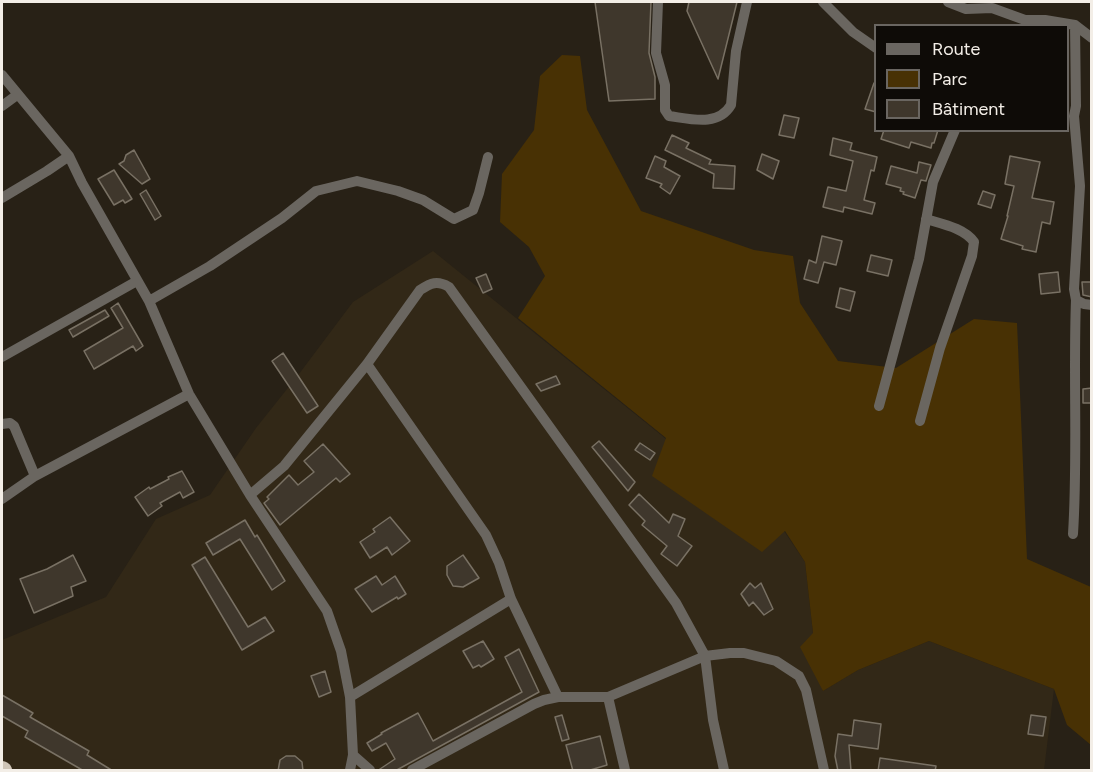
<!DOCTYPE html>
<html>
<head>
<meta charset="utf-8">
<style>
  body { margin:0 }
  #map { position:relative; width:1093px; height:772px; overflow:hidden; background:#282116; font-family:Figtree,sans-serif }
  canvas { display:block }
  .frame { position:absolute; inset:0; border:3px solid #f3eee7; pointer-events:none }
  .legend { position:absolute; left:874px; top:24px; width:195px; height:108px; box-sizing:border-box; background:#0e0b07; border:2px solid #6a6661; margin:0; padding:8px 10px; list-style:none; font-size:18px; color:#f3eee7 }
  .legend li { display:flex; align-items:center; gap:12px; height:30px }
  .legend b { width:30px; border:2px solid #6a6661 }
</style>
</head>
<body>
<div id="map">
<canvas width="1093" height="772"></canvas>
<div class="frame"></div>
<ul class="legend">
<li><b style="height:8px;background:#6a6660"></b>Route</li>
<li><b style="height:16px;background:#483104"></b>Parc</li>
<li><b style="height:16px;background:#3f372c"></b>Bâtiment</li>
</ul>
</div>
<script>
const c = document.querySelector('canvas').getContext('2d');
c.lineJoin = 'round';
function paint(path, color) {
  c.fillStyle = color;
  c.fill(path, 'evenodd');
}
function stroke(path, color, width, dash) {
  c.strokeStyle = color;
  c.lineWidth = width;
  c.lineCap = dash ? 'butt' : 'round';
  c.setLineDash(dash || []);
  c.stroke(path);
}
const built = new Path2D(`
  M433 251 666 439 784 531 805 562 813 633 823 691 858 670 929 641 1054 689 1044 770H2V640L106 597 156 519 210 495 256 428 299 374 353 302Z`);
const green = new Path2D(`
  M562 55 580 56 587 110 641 211 754 250 793 256 800 303 838 361 896 368 974 319 1017 323 1027 559 1091 587V745L1067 725 1054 689 929 641 858 670 823 691 800 647 813 633 805 562 785 531 762 552 652 476 666 438 518 318 545 276 529 247 500 222 502 174 534 130 540 76Z`);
const building = new Path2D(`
  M595 2H651L649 53 655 77V99L609 101Z
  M689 2H737L718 79 687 11Z
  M874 83H876V112L865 109Z
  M784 115 799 118 794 138 779 135Z
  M884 130H938L934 143H932L931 148 911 142 909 148 881 139Z
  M672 135 689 143 686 148 711 160 709 164 735 166 734 189 713 188 714 174 665 150Z
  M833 138 852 143 850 150 877 157 874 171 871 170 864 200 875 203 872 214 844 207 843 212 823 207 828 187 846 191 853 161 830 155Z
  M134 150 150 179 142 184 119 164 124 161 126 155Z
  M762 154 779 161 773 179 757 170Z
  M655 156 666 161 664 167 680 176 670 194 660 187 662 184 646 178Z
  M1010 156 1040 162 1032 198 1054 202 1050 224 1042 222 1036 252 1022 249 1023 246 1001 239 1008 216H1007L1014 186 1005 184Z
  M919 162 931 165 926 181 921 180 915 198 903 194 904 192 900 191 901 188 886 184 891 166 917 173Z
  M114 170 132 199 125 203 123 200 114 205 98 179Z
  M146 190 161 216 155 220 140 194Z
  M983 191 995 195 991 208 978 204Z
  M822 236 842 241 836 265 824 262 818 283 804 279 809 260 816 263Z
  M871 255 892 260 888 276 867 271Z
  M1058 272 1060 292 1041 294 1039 274Z
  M486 274 492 289 483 293 476 278Z
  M1082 282H1092V297L1083 295Z
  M840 288 855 292 850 311 836 307Z
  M118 303 143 346 136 351 133 346 94 369 84 351 123 328 111 308Z
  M105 310 109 316 73 337 69 330Z
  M283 353 318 406 307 413 272 361Z
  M556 376 560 384 541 391 536 384Z
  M1092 388V403H1083V389Z
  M599 441 635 482 628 491 592 447Z
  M640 443 655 453 650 460 635 450Z
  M323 444 350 474 340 482 336 478 280 525 264 503 269 499 267 497 289 475 298 485 314 472 304 461Z
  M182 471 194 492 183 498 180 492 160 503 162 506 148 516 135 497 149 487 150 489 169 479 168 477Z
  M639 494 669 523 673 514 685 519 678 536 692 546 677 566 661 554 667 546 642 525 645 521 629 505Z
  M390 517 410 541 392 555 387 547 370 558 360 542 375 532 373 529Z
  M245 520 255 537 257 535 285 581 272 590 240 539 213 555 206 543Z
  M73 555 86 581 71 587 73 596 34 613 20 579 47 569Z
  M463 555 479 578 463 587 453 586 447 575V566Z
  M205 557 248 627 265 617 274 631 242 650 192 565Z
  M376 576 382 585 395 576 406 594 398 599 397 597 372 612 355 589Z
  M750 583 755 588 761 583 773 609 764 615 753 602 749 606 741 594Z
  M483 641 494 659 481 667 479 665 473 668 463 651Z
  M519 649 539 692 395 771H377L395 759 386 743 372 751 367 743 382 734 381 733 418 713 433 741 522 692 505 657Z
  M325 671 331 692 319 697 311 676Z
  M2 695 33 713 30 717 89 751 87 755 113 771H84L25 737 28 731 2 716Z
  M562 715 569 739 562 741 555 717Z
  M1031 715 1046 717 1043 736 1028 734Z
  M854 720 881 724 878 749 849 745 851 771H838L835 756 838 734 852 736Z
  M600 736 607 765 587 771H573L566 745Z
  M286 756H295L302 762 303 771H278L280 760Z
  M880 758 936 766 935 771H878Z`);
const minor = new Path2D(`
  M658 2 656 53 665 85V110L669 116C691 119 718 127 731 105L736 51 747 2
  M823 2 853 32 876 48
  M948 2 966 9 992 8 1025 20H1045L1075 25 1092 38
  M1075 25 1076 106 1074 116 1080 186 1074 289 1076 300 1084 304 1092 305
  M2 75 69 156 82 183 149 301 189 394 250 495 327 611 341 651 350 697 353 755 350 770
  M2 106 17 95
  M2 198 47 171 69 156
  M149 301 210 266 282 218 316 191 357 181 398 191 423 200 454 219 473 210 479 193 488 157
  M2 357 137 281
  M367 364 486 535 499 563 511 599 558 697H608
  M879 406 919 259 933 182 955 130
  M920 421 940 348 972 256 974 242C964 228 942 224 926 219
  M2 424 10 423 14 426 35 476
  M250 495 284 466 367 364 420 290C431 283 437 280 449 287L676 603 705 656 713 720 724 770
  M2 499 35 476 189 394
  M1073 534C1078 456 1073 378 1076 300
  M350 697 511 599
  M353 755 370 770
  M412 770 534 704 544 700 558 697
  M625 770 608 697 705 656 730 653H744L776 661 799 676 806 690 824 770`);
const highway = new Path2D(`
  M2 769 4 770`);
paint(built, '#322817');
paint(green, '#483104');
paint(building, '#3f372c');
stroke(building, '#797164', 1.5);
stroke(minor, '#6a6660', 10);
stroke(highway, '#cfc5b7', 16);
</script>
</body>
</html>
